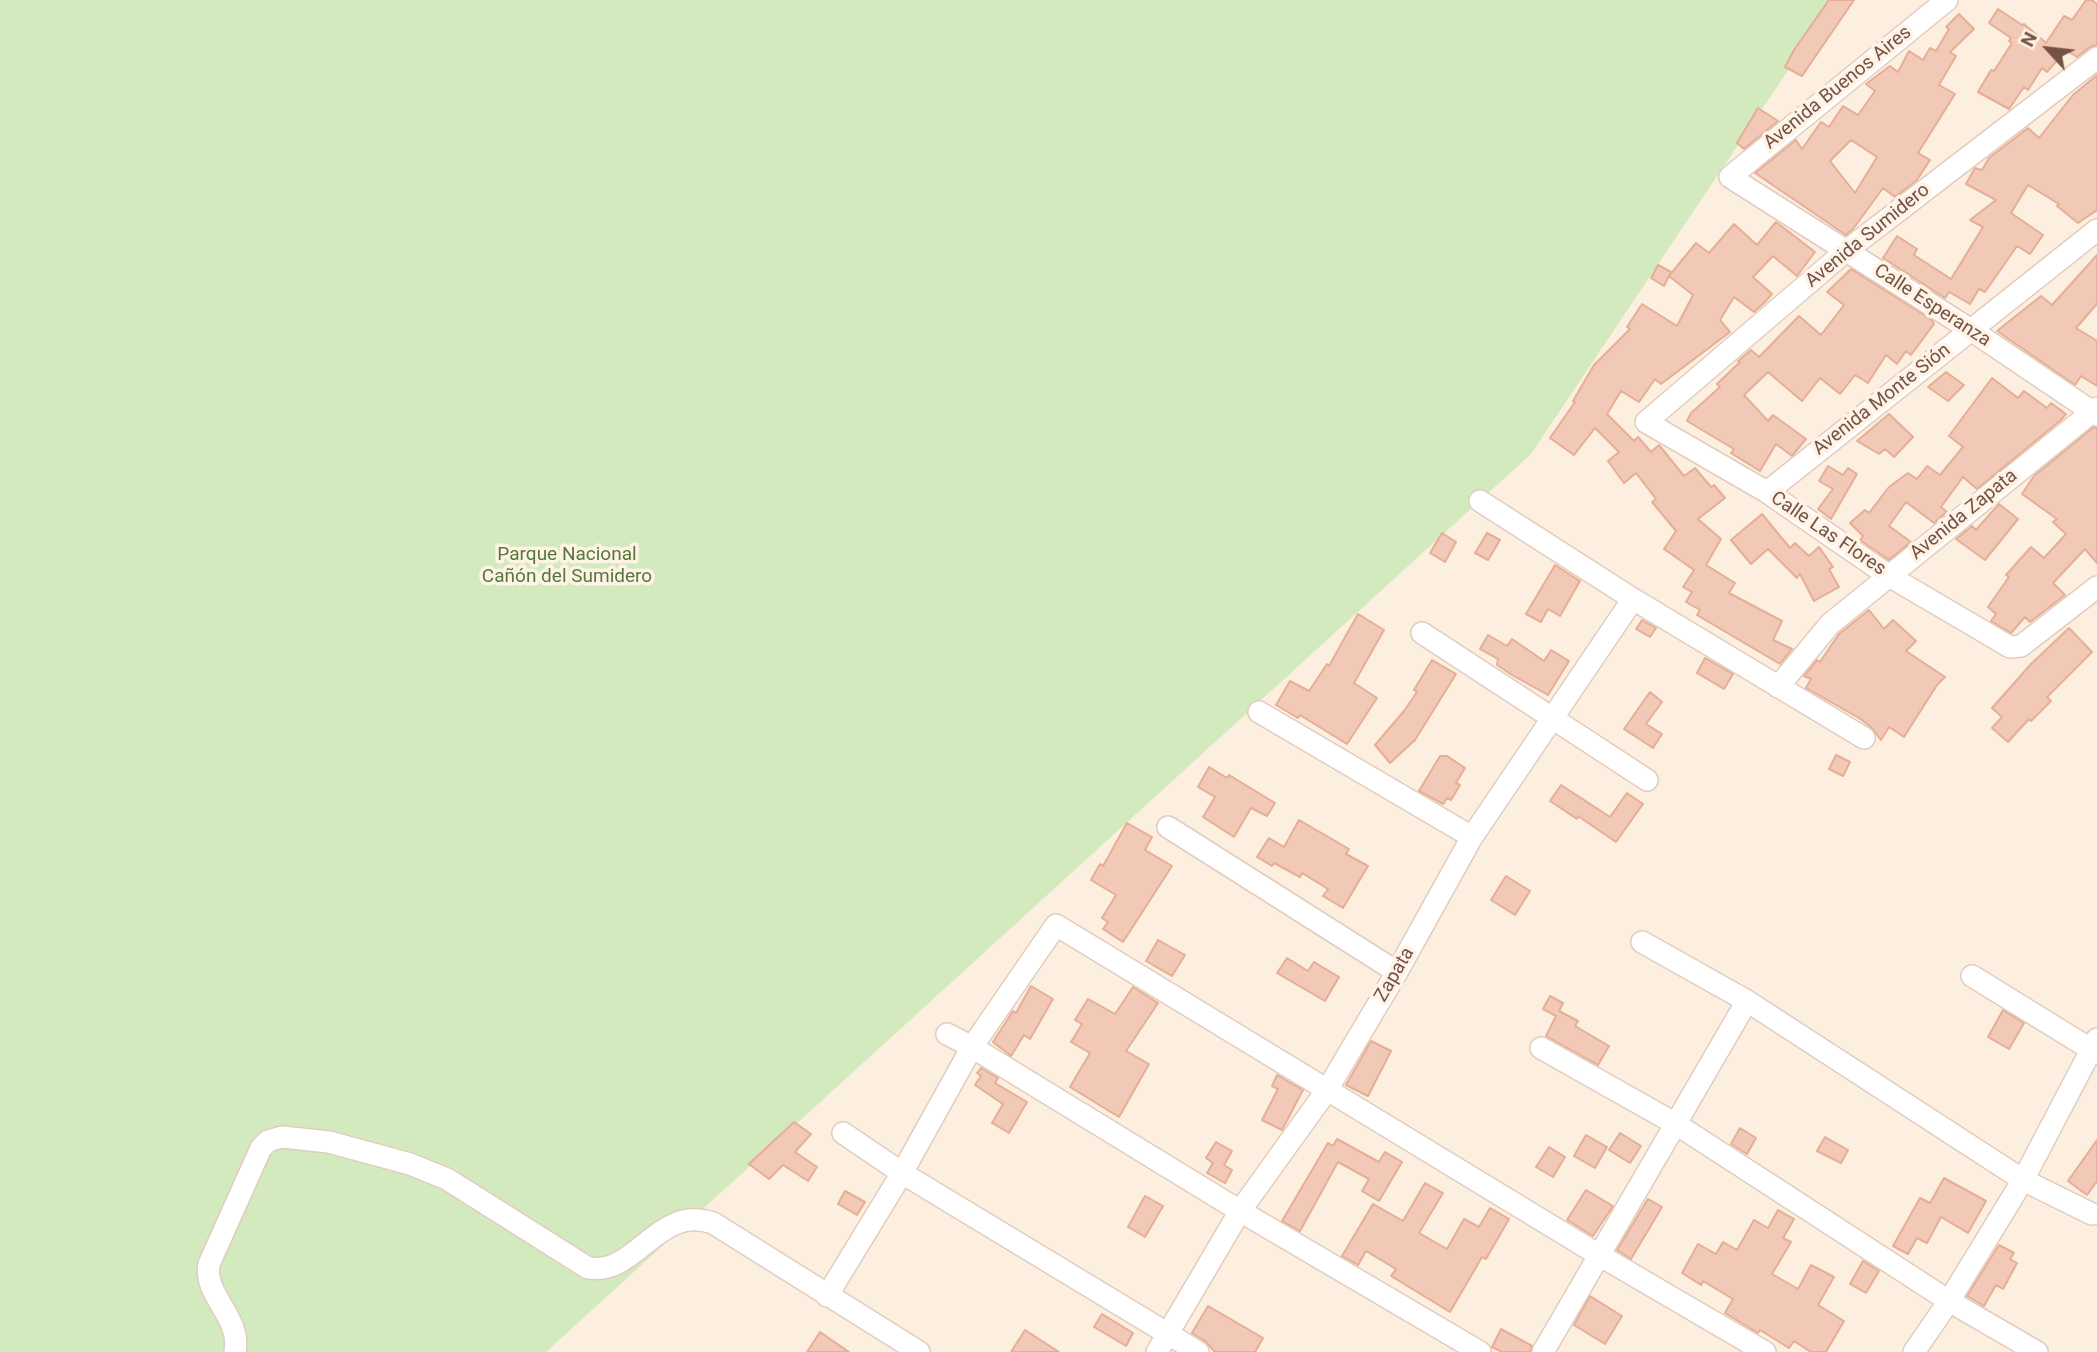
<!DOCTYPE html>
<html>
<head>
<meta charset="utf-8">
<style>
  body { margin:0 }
  #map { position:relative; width:2097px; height:1352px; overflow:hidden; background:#fcefdf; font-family:Roboto,sans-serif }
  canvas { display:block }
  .north { position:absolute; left:2013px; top:14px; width:70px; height:70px; -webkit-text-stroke:5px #fff3e5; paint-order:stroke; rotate:297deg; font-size:19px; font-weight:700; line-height:28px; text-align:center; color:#735346 }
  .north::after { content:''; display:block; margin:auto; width:24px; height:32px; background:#735346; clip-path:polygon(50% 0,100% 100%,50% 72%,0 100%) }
</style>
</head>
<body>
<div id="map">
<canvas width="2097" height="1352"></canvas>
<div class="north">N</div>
</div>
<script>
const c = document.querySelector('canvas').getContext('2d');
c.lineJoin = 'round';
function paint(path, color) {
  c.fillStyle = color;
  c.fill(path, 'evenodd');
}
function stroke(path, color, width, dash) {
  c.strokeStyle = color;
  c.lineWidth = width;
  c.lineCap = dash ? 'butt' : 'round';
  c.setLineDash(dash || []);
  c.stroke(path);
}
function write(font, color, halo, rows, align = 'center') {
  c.font = font + ' Roboto,sans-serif';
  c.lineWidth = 7;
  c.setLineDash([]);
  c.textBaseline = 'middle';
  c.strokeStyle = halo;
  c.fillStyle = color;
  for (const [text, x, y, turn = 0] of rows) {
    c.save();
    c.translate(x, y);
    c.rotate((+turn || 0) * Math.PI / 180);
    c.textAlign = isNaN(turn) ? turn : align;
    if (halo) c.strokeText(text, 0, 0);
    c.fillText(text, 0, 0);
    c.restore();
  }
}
const green = new Path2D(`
  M0 0H1835L1531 454 546 1352H0Z`);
const building = new Path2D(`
  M1829 0H1854L1802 76 1785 67 1794 50Z
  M2086 0H2092L2097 4V45L2090 47 2077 57 2066 50 2047 72 2042 68 2028 90 2024 87 2009 109 1978 92 1991 70 1994 71 2012 43 2009 41 2011 38 1989 23 1998 9 2022 25 2024 24 2046 43 2064 16 2072 20Z
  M1959 14 1974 29 1950 52 1956 56 1939 85 1955 94 1918 153 1930 160 1917 180 1895 197 1883 188 1853 229 1846 235 1755 173 1796 140 1802 149 1821 122 1829 127 1843 106 1858 115 1875 91 1866 84 1890 66 1898 72 1909 51 1923 60 1930 48 1936 51 1949 29 1946 27ZM1851 140 1877 157 1855 193 1830 161Z
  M2097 75V210L2078 223 2057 206 2059 204 2028 185 2011 213 2043 235 2030 254 2017 246 1985 292 1979 289 1970 304 1949 292 1945 298 1883 258 1897 236 1917 249 1914 255 1951 279 1983 227 1970 220 1996 200 1966 184 1975 168 1982 170 1989 158 2028 128 2039 138 2073 95Z
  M1758 108 1778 121 1744 149 1737 143Z
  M1776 222 1815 252 1797 276 1773 256 1753 277 1772 294 1764 303 1754 312 1734 297 1720 320 1730 332 1661 384 1655 379 1639 402 1621 391 1607 414 1634 441 1638 437 1651 452 1659 445 1684 476 1695 468 1711 487 1714 485 1725 498 1698 519 1721 539 1706 565 1735 583 1729 593 1782 621 1773 640 1792 649 1780 664 1697 615 1700 610 1686 602 1692 592 1683 587 1694 570 1664 549 1676 531 1652 502 1656 499 1636 473 1624 483 1608 461 1619 452 1595 428 1574 455 1550 438 1575 402 1573 401 1594 365 1630 329 1627 327 1642 304 1677 326 1693 295 1669 276 1696 243 1709 253 1734 224 1757 245Z
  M2097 255V304L2076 328 2097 341V386L2081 376 2075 385 1997 331 2041 296 2052 305Z
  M1658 265 1671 272 1664 286 1651 278Z
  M1851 269 1932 320 1934 324 1911 355 1906 351 1897 364 1886 355 1868 383 1855 375 1840 394 1820 378 1802 401 1768 372 1744 395 1768 421 1773 415 1806 439 1792 456 1776 444 1760 471 1731 453 1734 449 1687 421 1691 413 1720 387 1717 384 1740 362 1738 361 1751 350 1759 357 1799 316 1821 335 1844 305 1827 292Z
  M1946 372 1964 385 1948 401 1928 387Z
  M1992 378 2018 398 2024 391 2047 408 2051 403 2066 414 2061 420 1977 489 1963 477 1941 507 1947 512 1934 523 1906 502 1889 526 1911 542 1889 560 1860 540 1863 536 1850 523 1865 510 1869 513 1889 487 1908 473 1917 479 1927 466 1940 475 1963 447 1949 436Z
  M1889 414 1913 437 1894 457 1885 449 1879 454 1857 441Z
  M2094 427 2097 428V563L2085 549 2053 583 2065 595 2030 622 2025 617 2011 633 1991 621 1996 614 1988 607 2009 577 2006 575 2031 547 2044 558 2066 534 2053 522 2057 519 2022 494 2034 476Z
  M1828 466 1843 475 1848 468 1857 474 1831 519 1818 509 1833 489 1819 481Z
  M1999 504 2018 519 1985 560 1956 539 1972 526 1976 530Z
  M1762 514 1790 548 1795 543 1809 556 1819 547 1833 567 1829 569 1839 587 1814 601 1800 574 1797 578 1768 549 1751 564 1731 540Z
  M1442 533 1456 542 1445 562 1430 553Z
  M1487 533 1500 540 1488 560 1475 553Z
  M1555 565 1580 581 1560 616 1548 609 1541 622 1526 614Z
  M1869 610 1884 629 1893 620 1916 641 1906 651 1945 677 1937 685 1904 737 1889 727 1881 740 1871 727 1859 718 1806 688 1811 679 1804 676 1817 660 1820 662 1839 634Z
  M1358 614 1384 630 1354 683 1377 698 1347 744 1300 715 1298 718 1276 705 1290 681 1309 691 1327 664 1329 666Z
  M1642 620 1656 628 1650 637 1636 629Z
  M2069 628 2092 652 2047 697 2051 701 2031 721 2029 719 2008 742 1992 728 2002 717 1992 708 2031 664Z
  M1488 635 1507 646 1512 639 1544 661 1551 650 1569 661 1548 695 1512 675 1497 665 1498 659 1480 649Z
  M1705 658 1733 674 1724 689 1697 673Z
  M1432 660 1456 674 1415 740 1390 763 1375 745 1404 711 1417 692 1414 690Z
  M1650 692 1662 702 1646 724 1662 734 1653 748 1624 729Z
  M1836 755 1850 762 1843 776 1829 769Z
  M1440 756H1447L1465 768 1456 783 1460 785 1451 800 1447 798 1443 804 1419 791Z
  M1209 767 1227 778 1229 775 1275 803 1267 816 1251 808 1234 837 1203 817 1215 797 1198 787Z
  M1561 785 1610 817 1627 793 1643 804 1616 842 1578 816 1577 819 1550 801Z
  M1299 820 1349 849 1346 854 1368 866 1343 908 1323 896 1328 889 1302 873 1300 877 1274 863 1272 866 1257 857 1269 838 1284 847Z
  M1127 823 1152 837 1145 850 1172 866 1123 942 1103 929 1108 922 1102 918 1116 895 1091 880 1100 864 1103 866Z
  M1506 876 1530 891 1515 915 1491 900Z
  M1158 940 1185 955 1172 976 1146 961Z
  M1287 958 1308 971 1314 962 1339 977 1325 1001 1277 973Z
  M1031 986 1053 999 1030 1039 1024 1035 1011 1056 993 1042 1013 1011 1016 1013Z
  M1133 987 1158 1003 1126 1051 1149 1064 1119 1117 1070 1087 1090 1053 1071 1042 1082 1024 1075 1020 1088 999 1115 1014Z
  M1550 996 1563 1003 1559 1011 1578 1021 1575 1026 1609 1046 1598 1065 1546 1036 1556 1016 1543 1009Z
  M2003 1010 2024 1023 2009 1049 1988 1037Z
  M1371 1041 1391 1051 1368 1096 1346 1085Z
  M981 1068 998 1078 995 1083 1027 1102 1009 1133 992 1123 1003 1104 975 1085 981 1076 977 1073Z
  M1277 1075 1303 1090 1282 1130 1262 1120 1278 1089 1272 1086Z
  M794 1122 811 1134 795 1152 817 1167 808 1181 783 1165 769 1179 749 1164Z
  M1740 1128 1756 1138 1747 1154 1731 1144Z
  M1620 1133 1641 1146 1630 1163 1609 1150Z
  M1586 1135 1607 1147 1595 1168 1574 1156Z
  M1825 1137 1848 1150 1841 1163 1817 1151Z
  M1337 1139 1379 1162 1385 1152 1402 1162 1379 1201 1362 1191 1369 1179 1338 1162 1300 1231 1282 1221 1328 1143 1333 1146Z
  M2097 1140V1181L2087 1195 2068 1181Z
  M1216 1142 1232 1151 1224 1165 1232 1170 1225 1183 1207 1173 1213 1163 1206 1158Z
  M1549 1147 1565 1157 1553 1177 1536 1167Z
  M1944 1178 1986 1201 1968 1233 1941 1217 1927 1243 1917 1238 1908 1254 1893 1246 1920 1198 1930 1203Z
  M1425 1183 1443 1193 1419 1233 1447 1249 1464 1219 1479 1227 1490 1208 1509 1219 1486 1259 1482 1257 1450 1312 1391 1276 1396 1269 1366 1251 1358 1265 1342 1256 1373 1204 1403 1221Z
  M1586 1190 1613 1206 1593 1236 1567 1220Z
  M845 1191 865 1202 857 1215 838 1204Z
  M1145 1196 1163 1206 1145 1237 1128 1227Z
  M1648 1199 1662 1207 1631 1259 1617 1250Z
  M1778 1210 1794 1219 1783 1238 1791 1242 1772 1274 1798 1289 1811 1265 1834 1277 1818 1305 1844 1321 1826 1352H1811L1794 1341 1789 1348 1760 1330 1758 1333 1725 1313 1733 1299 1703 1281 1701 1285 1682 1273 1698 1244 1716 1254 1723 1242 1737 1250 1754 1220 1768 1228Z
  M1999 1245 2014 1253 2010 1259 2017 1263 2003 1289 1996 1285 1984 1306 1967 1296Z
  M1863 1261 1879 1271 1866 1293 1850 1284Z
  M1590 1296 1622 1316 1605 1344 1574 1325Z
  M1208 1306 1263 1338 1255 1352H1215L1205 1341 1192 1333Z
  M1102 1314 1133 1333 1126 1346 1094 1327Z
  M1501 1329 1532 1346 1530 1352H1502L1492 1347Z
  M1025 1330 1059 1352H1011Z
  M820 1332 849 1352H807Z`);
const minor = new Path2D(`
  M1947 0 1730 177 1971 330 2097 415
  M2097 58 1846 251 1646 422 1767 492 1889 576 2010 647 2021 646 2097 587
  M1767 492 2097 230
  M1480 501 1633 599 1864 738
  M1422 633 1647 780
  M1778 687 1830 624 2097 408
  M1259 712 1472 837
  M1168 827 1397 972
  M1642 942 1747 1001 2023 1180 2092 1214
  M1972 976 2097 1053
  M947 1034 972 1047 1240 1211 1480 1352
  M1541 1048 1676 1124 1949 1301 2037 1352
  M843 1133 902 1173 1198 1352
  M827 1296 902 1173 972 1047 1056 925 1599 1255 1765 1352
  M235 1352C242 1317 203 1296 209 1264L261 1148 268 1141 282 1137 329 1142 410 1164 447 1179 588 1268C637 1276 657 1204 713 1223L919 1352
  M1157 1352 1240 1211 1327 1090 1397 972 1472 837 1633 599
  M1543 1352 1747 1001
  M1914 1352 1949 1301 2023 1180 2097 1039`);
const streetNames = [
  ["Avenida Buenos Aires",1838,88,-39],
  ["Avenida Sumidero",1868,236,-39],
  ["Calle Esperanza",1932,306,33],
  ["Avenida Monte Sión",1882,400,-38],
  ["Avenida Zapata",1964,515,-39],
  ["Calle Las Flores",1828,534,34],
  ["Zapata",1395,975,-60]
];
const parkNames = [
  ["Parque Nacional",567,555],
  ["Cañón del Sumidero",567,577]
];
paint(green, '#d3eabe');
paint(building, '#f2c9b6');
stroke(building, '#e5ae96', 2);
stroke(minor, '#e2ccbe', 24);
stroke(minor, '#fff', 21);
write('19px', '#735346', '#fff3e5', streetNames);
write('19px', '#54793e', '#fff3e5', parkNames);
</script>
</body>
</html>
